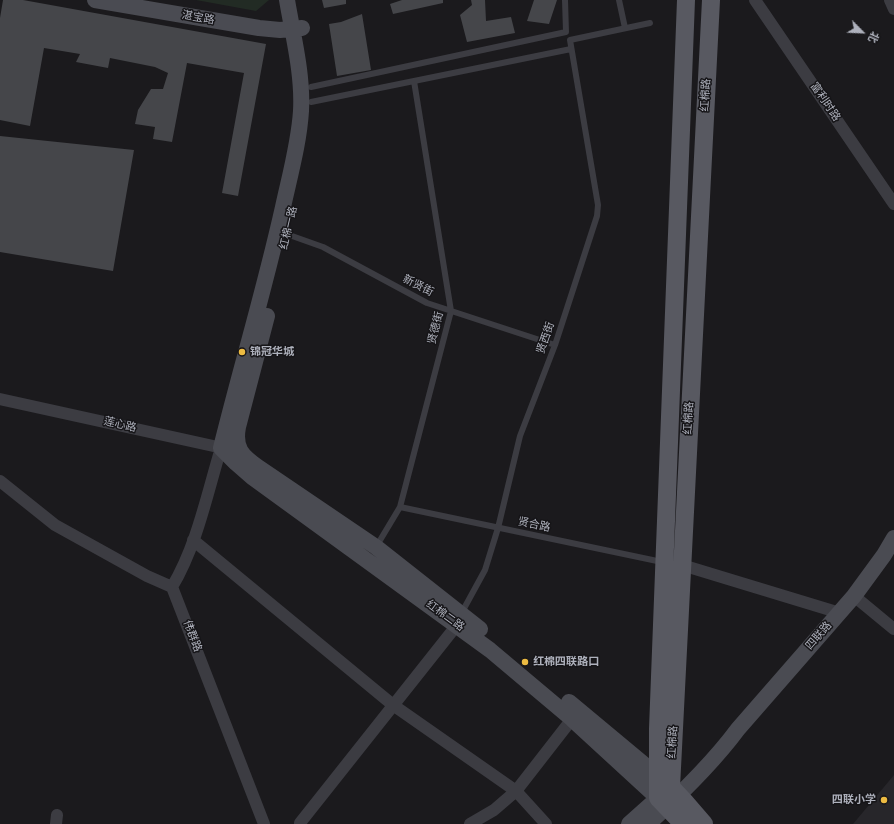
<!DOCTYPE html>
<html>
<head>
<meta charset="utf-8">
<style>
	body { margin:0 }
	#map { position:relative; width:894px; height:824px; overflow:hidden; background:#1b1a1d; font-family:"Varela Round","Noto Sans SC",sans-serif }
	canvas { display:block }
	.north { position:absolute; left:842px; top:12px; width:40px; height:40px; -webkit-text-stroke:3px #161518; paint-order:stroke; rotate:114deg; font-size:11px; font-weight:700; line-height:16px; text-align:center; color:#aeb1bc }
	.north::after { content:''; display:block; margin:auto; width:14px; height:18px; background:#aeb1bc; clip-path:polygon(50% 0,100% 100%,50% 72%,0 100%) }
</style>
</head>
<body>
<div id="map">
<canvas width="894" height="824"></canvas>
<div class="north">北</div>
</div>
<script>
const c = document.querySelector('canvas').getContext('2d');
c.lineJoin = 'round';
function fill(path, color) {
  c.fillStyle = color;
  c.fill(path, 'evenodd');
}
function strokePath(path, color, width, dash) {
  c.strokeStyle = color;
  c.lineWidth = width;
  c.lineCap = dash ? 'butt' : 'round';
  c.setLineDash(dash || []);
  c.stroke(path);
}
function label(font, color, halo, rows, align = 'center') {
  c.font = font + ' "Varela Round","Noto Sans SC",sans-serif';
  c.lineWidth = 3;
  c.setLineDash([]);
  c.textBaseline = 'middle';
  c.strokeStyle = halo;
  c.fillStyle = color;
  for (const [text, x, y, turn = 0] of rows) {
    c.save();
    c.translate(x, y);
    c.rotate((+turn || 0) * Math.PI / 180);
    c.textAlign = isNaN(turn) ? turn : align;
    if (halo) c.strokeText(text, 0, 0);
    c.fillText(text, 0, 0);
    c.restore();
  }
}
const built = new Path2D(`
	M894,775V824H853Z`);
const green = new Path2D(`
	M196,0H269L256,11Z`);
const building = new Path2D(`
	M3,0H23L266,44L238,196L222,193L244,73L187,63L172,142L153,139L155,127L135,124L138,110L151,89H163L168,73L155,67L110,58L108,68L76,62L80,54L44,48L30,126L0,120V18Z
	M322,0H346V4L324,8Z
	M402,0H443V3L393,14L390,4Z
	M471,0H485L486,21L511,17L515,33L467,42L460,15L472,5Z
	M534,0H557L549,24L527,21Z
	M362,14L371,70L337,76L329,24L341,22Z
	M0,136L134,150L113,271L0,252Z`);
const lane = new Path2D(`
	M619,0L625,28
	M311,87L566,32L565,0
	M311,102L571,49
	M278,231L323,247L427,303L555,345
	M400,507L662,562
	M376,547L400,507L451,311L414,81
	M461,614L485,570L498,528L520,436L555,345L597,216L598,205L570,40L650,23`);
const street = new Path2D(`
	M755,0L894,204
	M890,0L894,9
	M0,399L227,449
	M221,448C207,494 197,545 172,587L264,824
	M0,481L55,525L147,576L172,587
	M193,540L393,705L516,791L546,824
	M682,565L840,613
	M854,596L894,629
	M300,823L457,625
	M56,824L57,815
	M470,824L494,810L516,791L572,719`);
const secondary = new Path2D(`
	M95,0L259,28L280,30L302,28
	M287,0C293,36 303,74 301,111C299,143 290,175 283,207C265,288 241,367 221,448L236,463L252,477L490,650L572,719L658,798
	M267,316L238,427C234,448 242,456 258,467L376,547L480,629
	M569,702L665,782
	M629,824L666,791
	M648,824C680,795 712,764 738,729L854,596L884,555L894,538`);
const primary = new Path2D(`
	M683,824L658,798V729L686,0
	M704,824L685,802L671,787L711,0`);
const markers = [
	[242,352,4,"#edbb42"],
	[525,662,4,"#edbb42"],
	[884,800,4,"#edbb42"]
];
const streetNames = [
	["湛宝路",198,18,10],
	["红棉路",706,95,-87],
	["富利时路",825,102,56],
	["红棉一路",289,228,-77],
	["新贤街",418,286,27],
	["贤德街",436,328,-76],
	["贤西街",546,338,-71],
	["红棉路",689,418,-87],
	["莲心路",120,425,13],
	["贤合路",534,525,12],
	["红棉二路",445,616,36],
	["伟群路",192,636,69],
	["四联路",819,636,-49],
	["红棉路",673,742,-87]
];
const poiNames = [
	["锦冠华城",250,352],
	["红棉四联路口",533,662],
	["四联小学",876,800,"right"]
];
fill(built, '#27262a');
fill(green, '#222b24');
fill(building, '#45464a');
strokePath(lane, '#3c3c42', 6);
strokePath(street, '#3c3c42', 12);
strokePath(secondary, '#4a4b52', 16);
strokePath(primary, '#585961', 18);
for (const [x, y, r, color] of markers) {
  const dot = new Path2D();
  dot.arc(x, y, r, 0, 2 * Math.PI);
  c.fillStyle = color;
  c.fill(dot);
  strokePath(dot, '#161518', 1.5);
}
label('11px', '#aeb1bc', '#161518', streetNames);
label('bold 11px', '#aeb1bc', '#161518', poiNames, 'left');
</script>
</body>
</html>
